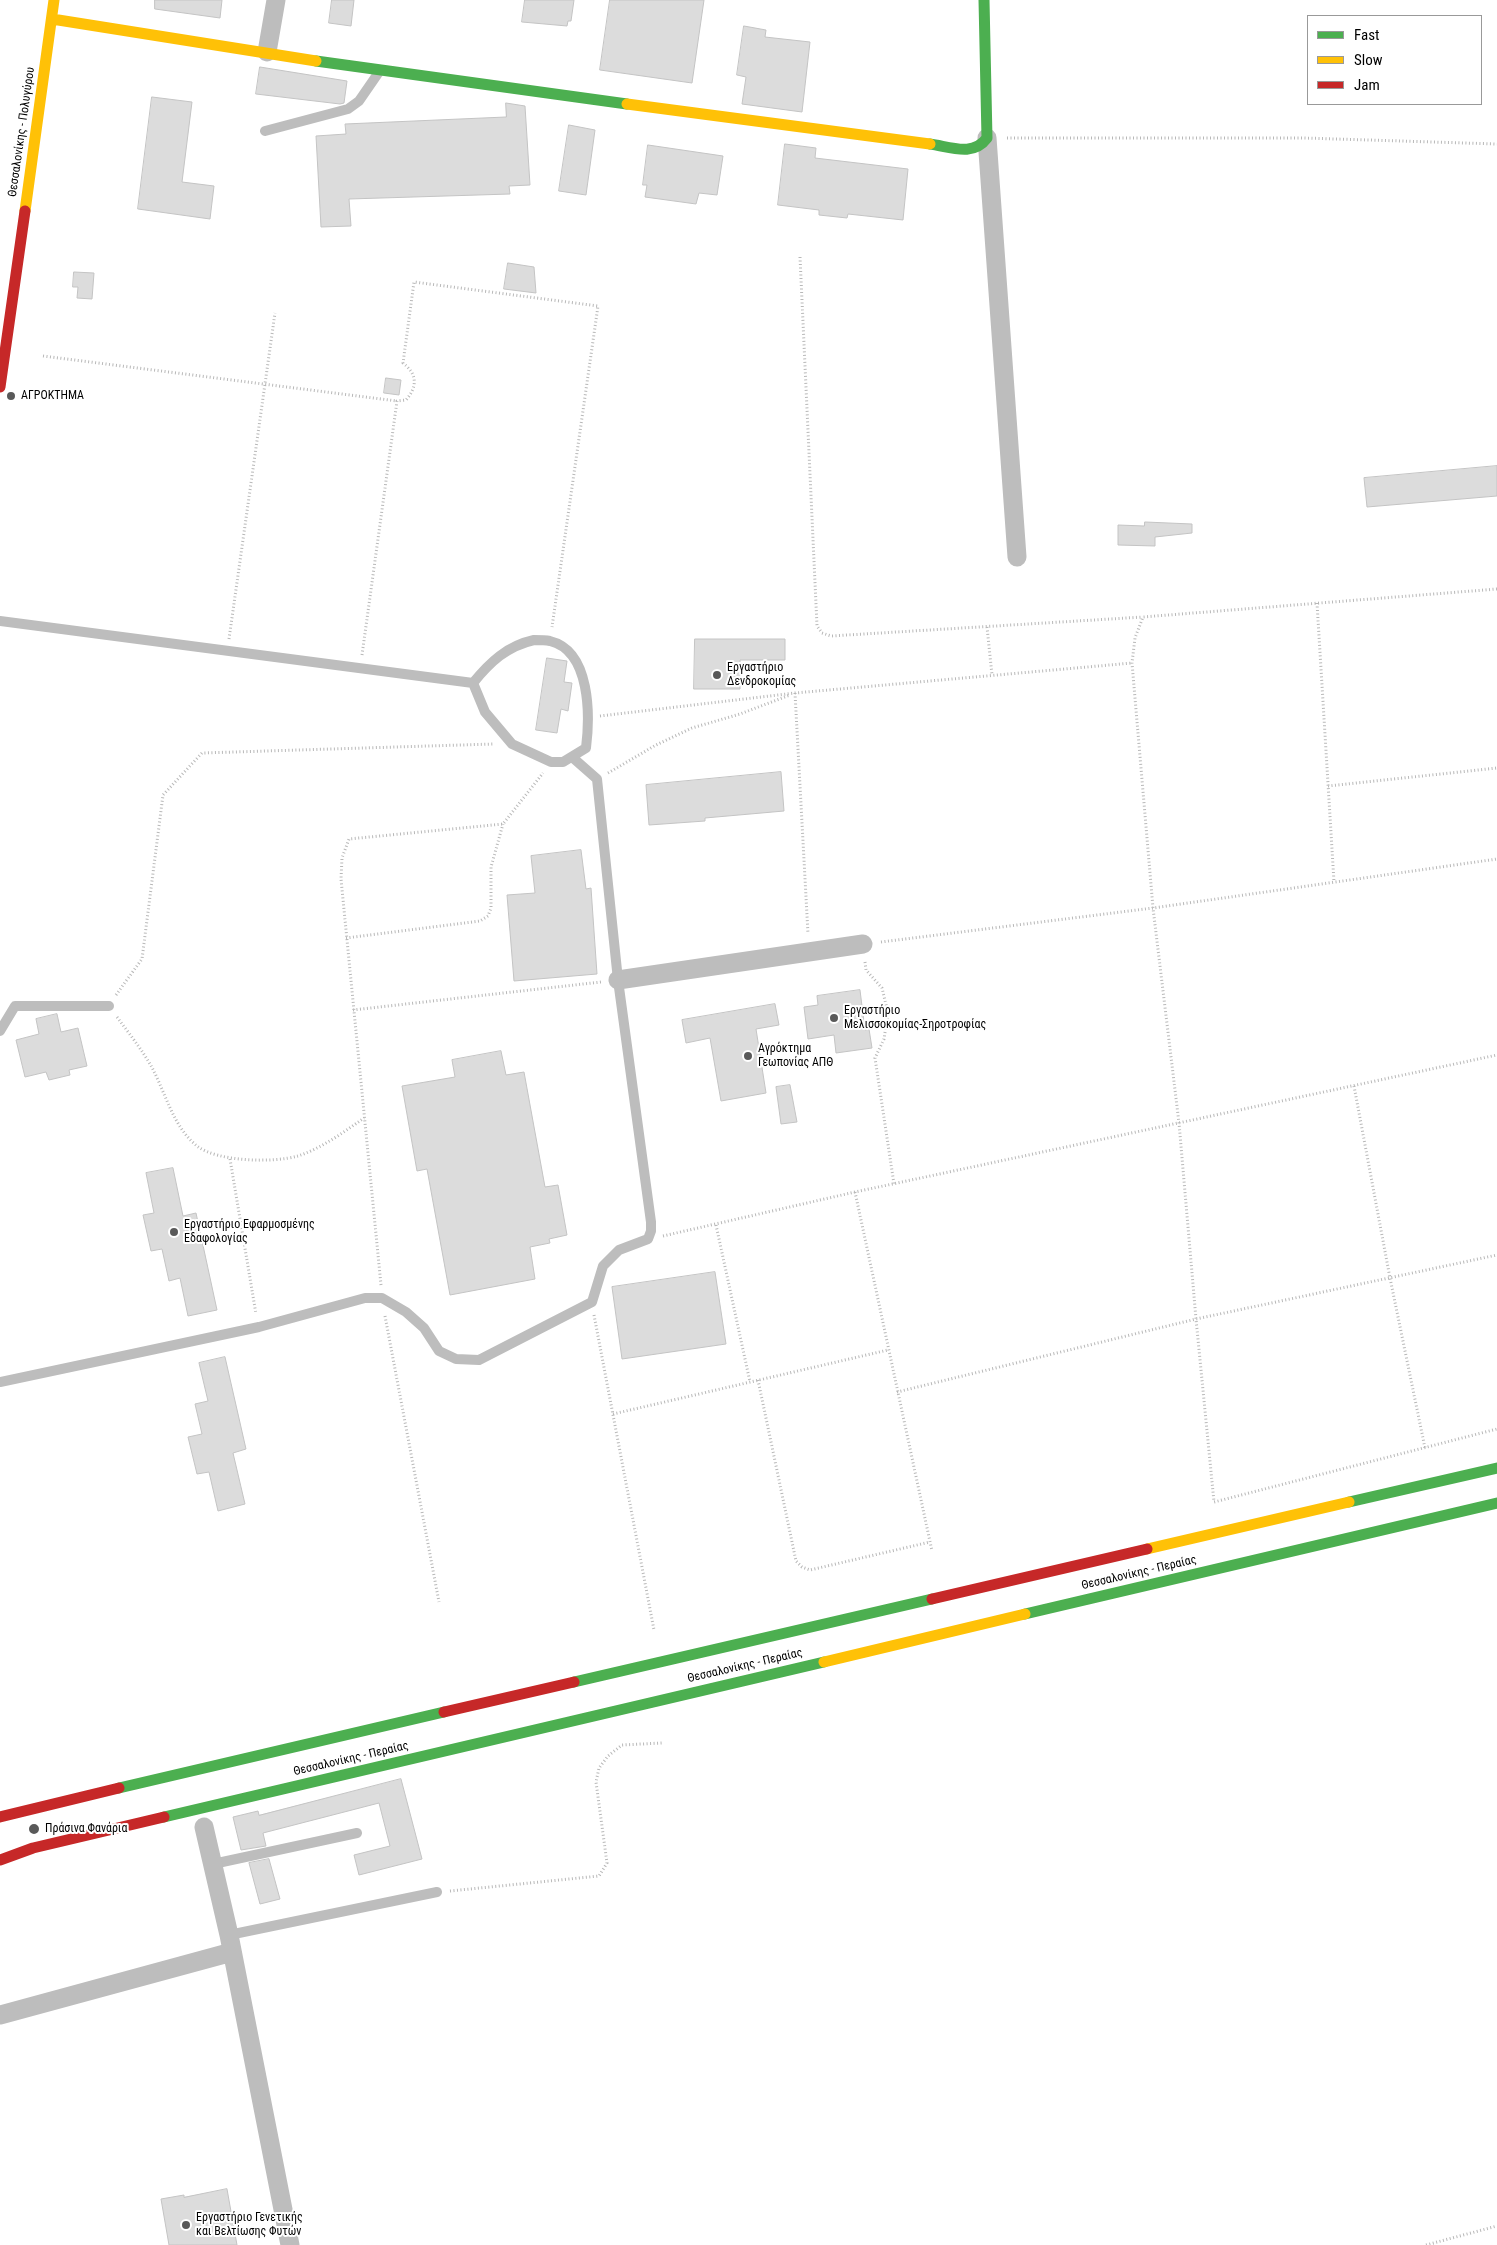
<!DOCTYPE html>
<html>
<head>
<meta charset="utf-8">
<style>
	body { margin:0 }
	#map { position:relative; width:1497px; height:2245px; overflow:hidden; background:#fff; font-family:"Roboto Condensed",sans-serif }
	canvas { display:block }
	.legend { position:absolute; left:1307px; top:15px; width:175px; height:90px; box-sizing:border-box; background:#fff; border:1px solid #999; margin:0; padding:6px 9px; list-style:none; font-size:15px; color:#000 }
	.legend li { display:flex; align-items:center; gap:10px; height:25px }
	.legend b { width:25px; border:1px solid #999 }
</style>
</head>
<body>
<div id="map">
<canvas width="1497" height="2245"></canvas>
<ul class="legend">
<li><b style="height:6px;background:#4caf50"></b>Fast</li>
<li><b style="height:6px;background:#ffc107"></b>Slow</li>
<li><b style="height:6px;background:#c62828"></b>Jam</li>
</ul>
</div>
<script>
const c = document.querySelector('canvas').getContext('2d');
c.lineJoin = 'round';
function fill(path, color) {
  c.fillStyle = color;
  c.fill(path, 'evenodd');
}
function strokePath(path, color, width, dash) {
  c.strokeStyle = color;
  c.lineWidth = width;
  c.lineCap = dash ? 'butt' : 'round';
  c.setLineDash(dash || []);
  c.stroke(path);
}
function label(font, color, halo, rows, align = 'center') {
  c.font = font + ' "Roboto Condensed",sans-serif';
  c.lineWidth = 4;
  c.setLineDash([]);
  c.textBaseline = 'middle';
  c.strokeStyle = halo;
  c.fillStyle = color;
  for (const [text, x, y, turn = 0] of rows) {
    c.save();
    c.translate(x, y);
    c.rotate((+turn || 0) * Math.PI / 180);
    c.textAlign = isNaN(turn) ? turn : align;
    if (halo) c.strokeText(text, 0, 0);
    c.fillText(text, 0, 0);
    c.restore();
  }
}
const building = new Path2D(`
	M155,0H222L220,18L155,9Z
	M332,0H354L351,26L329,23Z
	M525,0H574L571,21H568L567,26L522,22Z
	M610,0H704L692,83L600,70Z
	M744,26L766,30L765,37L810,42L802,112L742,104L746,77L737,75Z
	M260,67L347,81L344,103L340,104L256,94Z
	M152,97L192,102L182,182L214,186L210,219L138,209Z
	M506,103L525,106L530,185L509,186L510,194L349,199L351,226L321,227L316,136L346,134L345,124L506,117Z
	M569,125L595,130L586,195L559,191Z
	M785,144L816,148L815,158L908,169L903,220L848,214L847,218L819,215V210L778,205Z
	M648,145L723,156L717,195L699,193L696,204L645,197L647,185H643Z
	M508,263L534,267L536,293L504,289Z
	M74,272L94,273L92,299L77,298L78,287H73Z
	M386,378L401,380L399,395L384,393Z
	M1497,466V496L1367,507L1364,478Z
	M1145,522L1192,524V533L1155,537V546L1118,545V525L1144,526Z
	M695,639H785V660H740V689H694Z
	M547,658L567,661L564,682L572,683L568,711L561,709L557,733L536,730Z
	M781,772L784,811L705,818V821L649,825L646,785Z
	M581,850L586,889L591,888L597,974L514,981L507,895L535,893L531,856Z
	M860,990L865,1030L869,1029L872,1048L836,1053L834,1035L808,1039L804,1007L818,1005L817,996Z
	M775,1004L779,1025L756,1029L766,1093L721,1101L710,1038L686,1043L682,1020Z
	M57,1014L61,1032L78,1028L87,1066L69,1070L70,1075L49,1080L46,1072L25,1077L16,1040L39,1034L36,1019Z
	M501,1051L506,1075L524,1072L545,1187L558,1185L567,1235L549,1239L550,1243L530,1247L535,1279L450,1295L427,1169L417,1171L402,1086L455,1077L452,1060Z
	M790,1085L797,1122L781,1124L776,1087Z
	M173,1168L183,1216L196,1213L217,1310L188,1316L180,1278L169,1281L162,1249L151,1251L143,1215L154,1213L146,1173Z
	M715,1272L726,1344L622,1359L612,1287Z
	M225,1357L246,1449L233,1453L245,1504L218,1511L209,1472L197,1474L188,1437L202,1434L195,1404L208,1401L199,1363Z
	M401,1779L422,1859L359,1875L354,1855L390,1846L379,1803L263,1833L266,1846L241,1850L233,1817L258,1811L259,1815Z
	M269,1859L280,1899L260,1904L249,1863Z
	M227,2189L237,2245H169L161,2199L184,2195V2197Z`);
const path = new Path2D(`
	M1007,138H1304L1497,144
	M800,257L817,626L822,633L831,636L1143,617
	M43,356L397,401
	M1497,589L1143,617L1135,638L1132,663L1153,908L1179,1123L1196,1319L1214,1502L1497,1429
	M1317,603L1334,882
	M987,627L992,675
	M229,639L275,313
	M362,655L397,401L406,400C418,386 417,374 403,363L414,282L598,306L552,627
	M795,693L808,934
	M600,716L795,693L1132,663
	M608,773L656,745L692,728L740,714L790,695
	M1328,786L1497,768
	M346,938L480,921L488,916L491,908V867L503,824
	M881,942L1153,908L1497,859
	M865,962L866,970L882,988L888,1013L884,1039L875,1058L894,1184
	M116,995L142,959L163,795L202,753L493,744
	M353,1010L601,982
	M117,1017C128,1032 140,1047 150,1064C165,1090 172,1126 197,1146C218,1162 273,1163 298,1156C322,1148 344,1132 364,1118
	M1354,1086L1390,1278L1425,1448
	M230,1159L256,1314
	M855,1192L932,1551
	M716,1225L750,1382
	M663,1236L855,1192L1497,1055
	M381,1285L341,879L342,858L349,839L503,824L543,773
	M594,1315L654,1630
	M385,1316L439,1602
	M758,1380L796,1561L802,1567L810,1570L930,1542
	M897,1392L1196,1319L1497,1255
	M613,1414L888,1350
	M450,1891L599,1876L607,1863L596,1782L599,1768L608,1756L622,1745L662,1743
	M1426,2245L1497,2226`);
const lane = new Path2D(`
	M265,131L348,109L359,101L379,72
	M0,621L473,683
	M534,640C539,640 545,640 550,641C591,651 590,716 586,748L563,762H551L512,744L485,712L473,683C490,662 507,646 534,640Z
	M0,1031L15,1006H109
	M0,1382L259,1327L365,1298H382L406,1312L424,1328L439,1351L456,1359L479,1360L592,1302L603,1266L619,1250L648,1239L651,1231V1222L618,980L597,779L572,757
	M213,1864L357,1833
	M229,1935L437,1892`);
const street = new Path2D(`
	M267,52L276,0
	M987,138L1017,557
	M618,980L863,944
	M204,1827L229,1935L290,2245
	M0,2015L232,1952`);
const fast = new Path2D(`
	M316,61L627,104
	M930,144C951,147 973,157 987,138L984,0
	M1349,1502L1497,1468
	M1025,1614L1497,1503
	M574,1682L932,1599
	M119,1788L444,1712
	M164,1817L824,1662`);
const slow = new Path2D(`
	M52,19L316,61
	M627,104L930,144
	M25,211L54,0
	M1147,1549L1349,1502
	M824,1662L1025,1614`);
const jam = new Path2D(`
	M0,387L25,211
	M932,1599L1147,1549
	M444,1712L574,1682
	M0,1817L119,1788
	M0,1860L33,1848L164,1817`);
const markers = [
	[11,396,5,"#595959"],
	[717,675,5,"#595959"],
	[834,1018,5,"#595959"],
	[748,1056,5,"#595959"],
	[174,1232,5,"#595959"],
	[34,1829,6,"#595959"],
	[186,2225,5,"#595959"]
];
const streetNames = [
	["Θεσσαλονίκης - Πολυγύρου",22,132,-82],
	["Θεσσαλονίκης - Περαίας",1139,1573,-13],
	["Θεσσαλονίκης - Περαίας",745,1666,-13],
	["Θεσσαλονίκης - Περαίας",351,1759,-13]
];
const poiNames = [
	["ΑΓΡΟΚΤΗΜΑ",21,396],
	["Εργαστήριο",727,668],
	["Δενδροκομίας",727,682],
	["Εργαστήριο",844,1011],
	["Μελισσοκομίας-Σηροτροφίας",844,1025],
	["Αγρόκτημα",758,1049],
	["Γεωπονίας ΑΠΘ",758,1063],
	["Εργαστήριο Εφαρμοσμένης",184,1225],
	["Εδαφολογίας",184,1239],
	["Πράσινα Φανάρια",45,1829],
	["Εργαστήριο Γενετικής",196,2218],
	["και Βελτίωσης Φυτών",196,2232]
];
fill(building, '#dcdcdc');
strokePath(building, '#c4c4c4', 1);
strokePath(path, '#b8b8b8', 3, [1, 2.5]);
strokePath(lane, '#bdbdbd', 10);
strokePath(street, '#bdbdbd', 19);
strokePath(fast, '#4caf50', 11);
strokePath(slow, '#ffc107', 11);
strokePath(jam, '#c62828', 11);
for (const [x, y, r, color] of markers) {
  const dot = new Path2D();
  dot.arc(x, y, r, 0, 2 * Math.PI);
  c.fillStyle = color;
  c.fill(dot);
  strokePath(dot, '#fff', 2);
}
label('12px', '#000', '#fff', streetNames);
label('12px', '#000', '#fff', poiNames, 'left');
</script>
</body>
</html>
